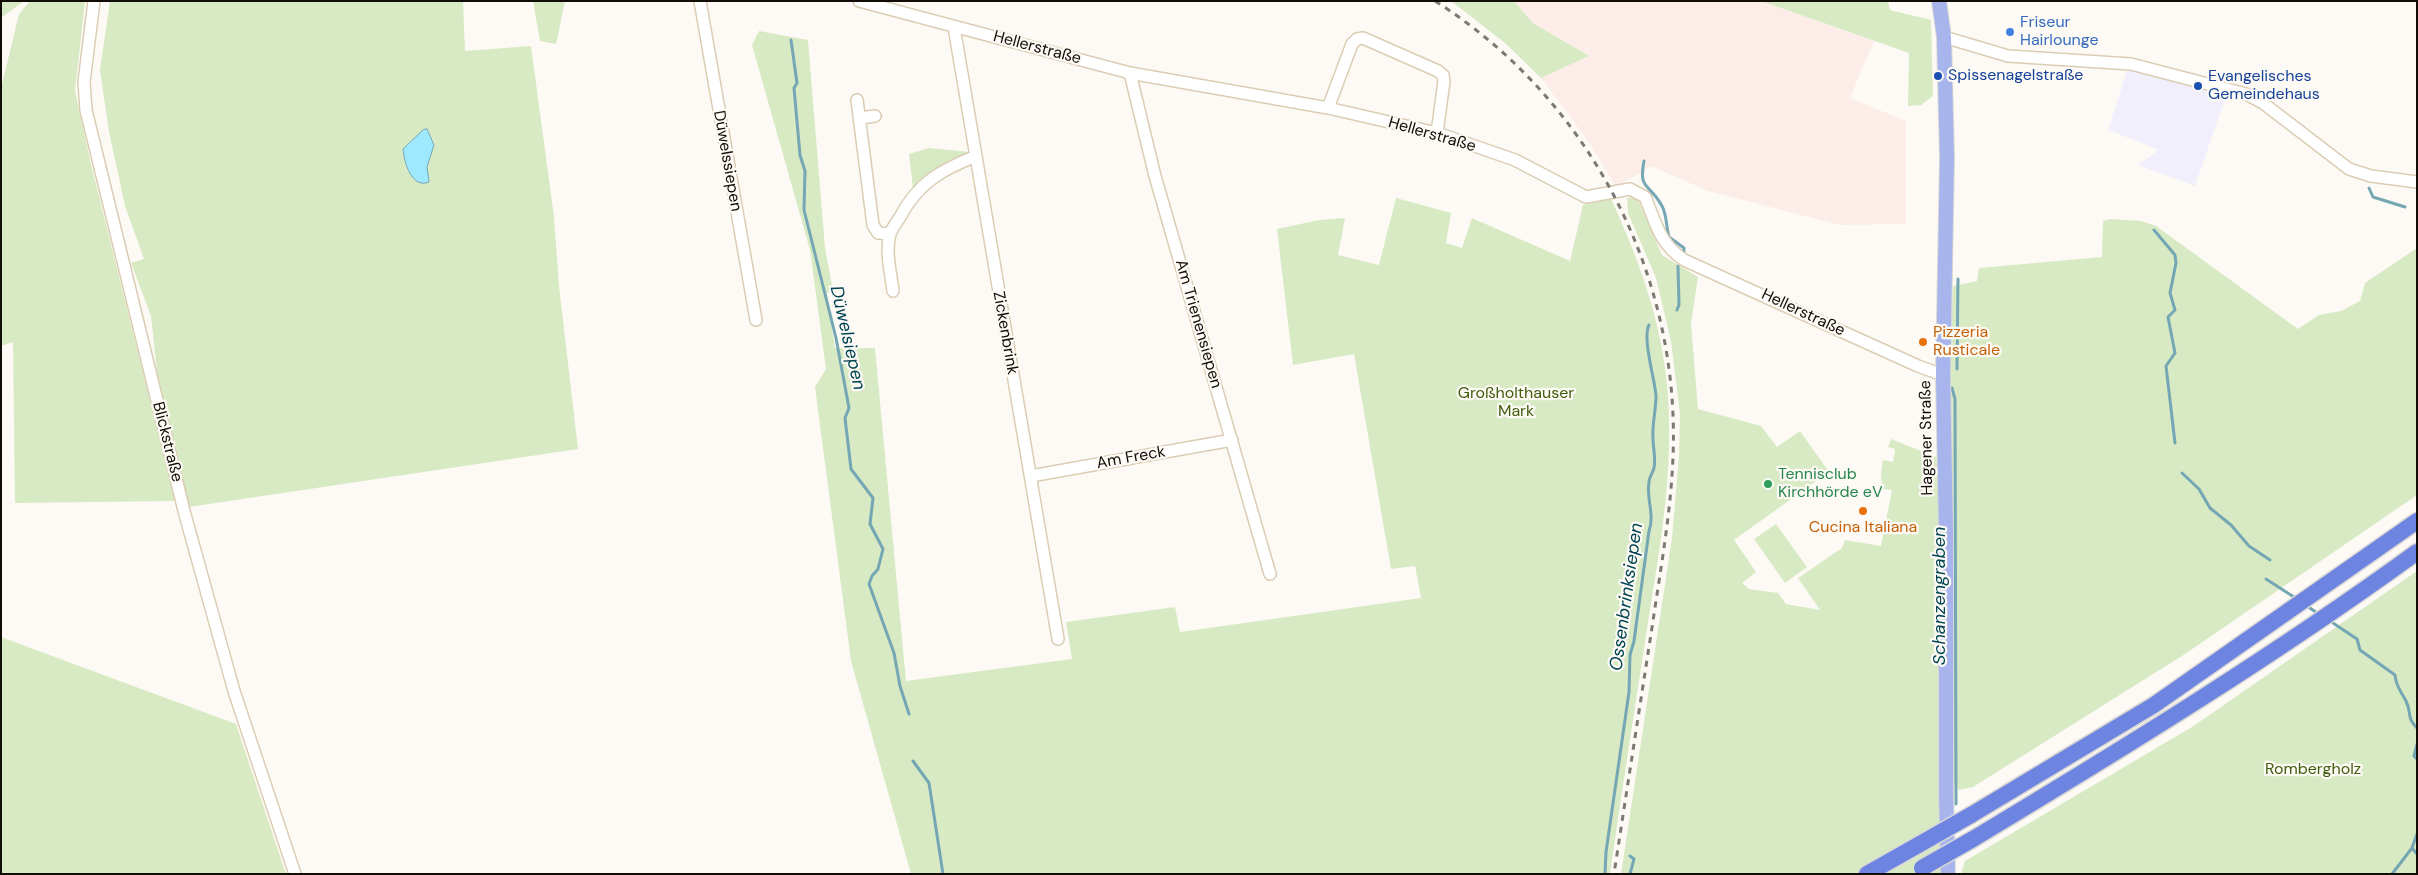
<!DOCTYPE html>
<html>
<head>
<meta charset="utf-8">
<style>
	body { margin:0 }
	#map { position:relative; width:2418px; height:875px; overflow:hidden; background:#fdfaf5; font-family:"DM Sans",sans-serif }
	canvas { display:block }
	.frame { position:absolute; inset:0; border:2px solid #110c05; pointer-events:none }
</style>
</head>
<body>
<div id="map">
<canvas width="2418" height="875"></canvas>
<div class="frame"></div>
</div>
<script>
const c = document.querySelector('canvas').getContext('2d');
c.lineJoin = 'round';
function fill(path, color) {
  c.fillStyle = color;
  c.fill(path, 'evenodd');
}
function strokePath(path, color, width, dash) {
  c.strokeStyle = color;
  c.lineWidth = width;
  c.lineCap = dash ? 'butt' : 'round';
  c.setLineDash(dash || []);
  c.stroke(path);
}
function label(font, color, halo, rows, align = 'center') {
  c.font = font + ' "DM Sans",sans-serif';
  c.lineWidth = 4.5;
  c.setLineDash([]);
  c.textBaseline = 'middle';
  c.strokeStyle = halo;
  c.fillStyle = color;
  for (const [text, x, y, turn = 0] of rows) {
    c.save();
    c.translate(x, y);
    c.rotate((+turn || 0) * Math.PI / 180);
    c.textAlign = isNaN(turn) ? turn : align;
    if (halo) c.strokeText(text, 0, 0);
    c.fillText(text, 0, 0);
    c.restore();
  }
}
const industrial = new Path2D(`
	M1514,1H1761L1874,41L1850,98L1906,121V224L1840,225L1708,191L1651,166L1616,187L1590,144L1541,78L1589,56L1533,23Z`);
const education = new Path2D(`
	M2128,68L2226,96L2195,186L2138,165L2155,153L2157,149L2108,130Z`);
const green = new Path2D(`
	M1,1H24L1,18Z
	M30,1H85L75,91L90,160L175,501L15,503L13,342L1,346V88L19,14Z
	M110,1H463L465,51L531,46L554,217L559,286L578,449L189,507L157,372L151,316L131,263L144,259L125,206L109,132L100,70ZM426,129L434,145L427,164V183C410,183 404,165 403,149Z
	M533,1H565L556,44L540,41Z
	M1451,1H1514L1533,23L1589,56L1541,78L1505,43Z
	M1761,1H1888L1890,10L1931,20L1933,96L1921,105L1908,106L1909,53Z
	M759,31L808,40L825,248L833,291L827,293L835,348H875L906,681L1072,659L1066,622L1175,607L1180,632L1421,598L1415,566L1391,569L1354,354L1293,365L1277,229L1319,220L1345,218L1338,255L1379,265L1396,198L1451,213L1446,243L1462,248L1472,218L1570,261L1583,205L1611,199C1637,255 1659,314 1666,375C1676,459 1661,541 1648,623C1635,707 1622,790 1610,874H911L851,661L815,387L826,369L810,250L752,45Z
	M929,148L970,152V154L913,189L909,154Z
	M1634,197L1638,200L1662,255L1698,277L1691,324L1698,409L1761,426L1777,447L1800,431L1829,472L1734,540L1756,572L1742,583L1749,589L1778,593L1786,604L1820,610L1798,578L1842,548L1845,540L1881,546L1892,490L1882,489L1881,473L1883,460L1893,462L1895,449L1888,447L1891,439L1936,457L1946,531L1948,874H1621L1672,538L1679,455L1680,414L1671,341L1656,278L1628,213L1627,198Z
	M2110,219L2141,221L2156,226L2298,329L2319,315L2341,311L2360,301L2365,283L2417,248V495L2185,654L1973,787L1959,790L1954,784L1953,547L1948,396L1953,286L1977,281L1979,268L2102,257L2103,221Z
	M1776,524L1807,567L1785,583L1754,539Z
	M2417,571V874H1961L1965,861L2192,727Z
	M1,637L236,724L286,874H1Z`);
const water = new Path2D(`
	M427,129L434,145L427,167L429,182C412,189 404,163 403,149L423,130Z`);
const stream = new Path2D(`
	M791,40L797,83L794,88L800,155L805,171L804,210L836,338L849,408L845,418L851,469L873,498L870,524L883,549L878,569L872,576L869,584L894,653L900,686L909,714
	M1644,161C1638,191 1650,183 1662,206C1667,215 1666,227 1669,237L1684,248V252
	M2369,188L2373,197L2405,207
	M2154,230L2175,255L2176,263L2170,293L2175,310L2168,317L2175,353L2166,366L2175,443
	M1677,310L1679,305L1678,266
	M1957,369L1958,279
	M1952,388L1955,399L1956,804
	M2182,473L2199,489L2210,508L2231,525L2249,546L2270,560
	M2266,579L2297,599
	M2307,606L2320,615
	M2330,621L2357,639L2360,650L2395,675C2396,687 2401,691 2406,701C2412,713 2406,717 2417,728
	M2417,744L2414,756L2417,759
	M913,761L929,783L943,874
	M2417,834L2412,848L2417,854
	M1630,856L1634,859L1630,874
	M1605,874L1606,852L1629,692L1630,655L1634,641L1649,531C1655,514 1646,499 1649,482C1649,477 1653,473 1654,468C1656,458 1653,448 1653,438C1652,424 1656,410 1656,396C1655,379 1642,339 1649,325
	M2392,874L2412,848`);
const minor = new Path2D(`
	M94,1L84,82L86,110L184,511L234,691L295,874
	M700,1L756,320
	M859,1L1130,73L1328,108L1437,133L1515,160L1586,197L1630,189L1645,197C1656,223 1659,243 1684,260L1918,366L1943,375
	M954,27L1058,639
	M1944,37L2008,56L2131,64L2246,94L2263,103L2349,169L2371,176L2417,182
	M1130,73L1155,176L1270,574
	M857,100L873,225L878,233L890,234
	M1328,108L1352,44L1357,39L1363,38L1438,71L1443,75L1444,81L1437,133
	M860,118L875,116
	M893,291C891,274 885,251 890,234C892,228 897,222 900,217C918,183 941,170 976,156
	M1031,476L1232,440`);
const major = new Path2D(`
	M1939,1L1944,37L1947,158L1943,375L1946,531V793L1948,874`);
const highway = new Path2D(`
	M1971,815L2154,705L2417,521
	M1973,839C2124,748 2274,656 2417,552
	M1867,874L1920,844`);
const rail = new Path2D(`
	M1435,1C1577,91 1666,247 1673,415C1676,484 1663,553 1653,621C1640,705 1627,789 1614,874`);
const highwayBridge = new Path2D(`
	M1920,844L1971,815
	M1922,868L1973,839`);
const markers = [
	[2010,32,5,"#3f7fe0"],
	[1938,76,5,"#1a4fb4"],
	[2198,86,5,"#1a4fb4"],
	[1923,342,5,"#e8710a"],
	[1768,484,5,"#2e9e5b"],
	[1863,511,5,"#e8710a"]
];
const shopNames = [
	["Friseur",2020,23],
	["Hairlounge",2020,41]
];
const streetNames = [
	["Hellerstraße",1037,48,15],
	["Hellerstraße",1432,135,16],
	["Düwelssiepen",727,161,80],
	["Hellerstraße",1803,313,25],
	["Am Trienensiepen",1198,324,74],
	["Zickenbrink",1005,333,80],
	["Hagener Straße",1927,438,-91],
	["Blickstraße",167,442,76],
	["Am Freck",1131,458,-10]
];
const transitNames = [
	["Spissenagelstraße",1948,76],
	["Evangelisches",2208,77],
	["Gemeindehaus",2208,95]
];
const foodNames = [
	["Pizzeria",1933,333],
	["Rusticale",1933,351],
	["Cucina Italiana",1863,528,"center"]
];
const parkNames = [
	["Großholthauser",1516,394],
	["Mark",1516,412],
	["Rombergholz",2313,770]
];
const leisureNames = [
	["Tennisclub",1778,475],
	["Kirchhörde eV",1778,493]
];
const waterNames = [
	["Düwelsiepen",847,338,77],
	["Schanzengraben",1940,596,-90],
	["Ossenbrinksiepen",1627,597,-82]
];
fill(industrial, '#fcede8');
fill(education, '#f1effc');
fill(green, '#d8eac4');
fill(water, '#9fe9fe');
strokePath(water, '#74a7b3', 1);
strokePath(stream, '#74a7b3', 3);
strokePath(minor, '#dbcdb4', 14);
strokePath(major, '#d9d8d7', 16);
strokePath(highway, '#d9d8d7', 19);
strokePath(minor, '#fff', 11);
strokePath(major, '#a7b5ec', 14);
strokePath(highway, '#6d84e0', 16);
strokePath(rail, '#7c7872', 3, [6, 6]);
strokePath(highwayBridge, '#d9d8d7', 19, []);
strokePath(highwayBridge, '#6d84e0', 16);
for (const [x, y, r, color] of markers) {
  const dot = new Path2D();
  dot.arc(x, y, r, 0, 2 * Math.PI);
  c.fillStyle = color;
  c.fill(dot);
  strokePath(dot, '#fdfaf5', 2);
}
label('16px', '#366cbe', '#fdfaf5', shopNames, 'left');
label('16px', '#110c05', '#fdfaf5', streetNames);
label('16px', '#164399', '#fdfaf5', transitNames, 'left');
label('16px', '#c56008', '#fdfaf5', foodNames, 'left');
label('16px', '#405d0d', '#fdfaf5', parkNames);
label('16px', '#27864d', '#fdfaf5', leisureNames, 'left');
label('italic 18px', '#004453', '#fdfaf5', waterNames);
</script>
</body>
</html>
